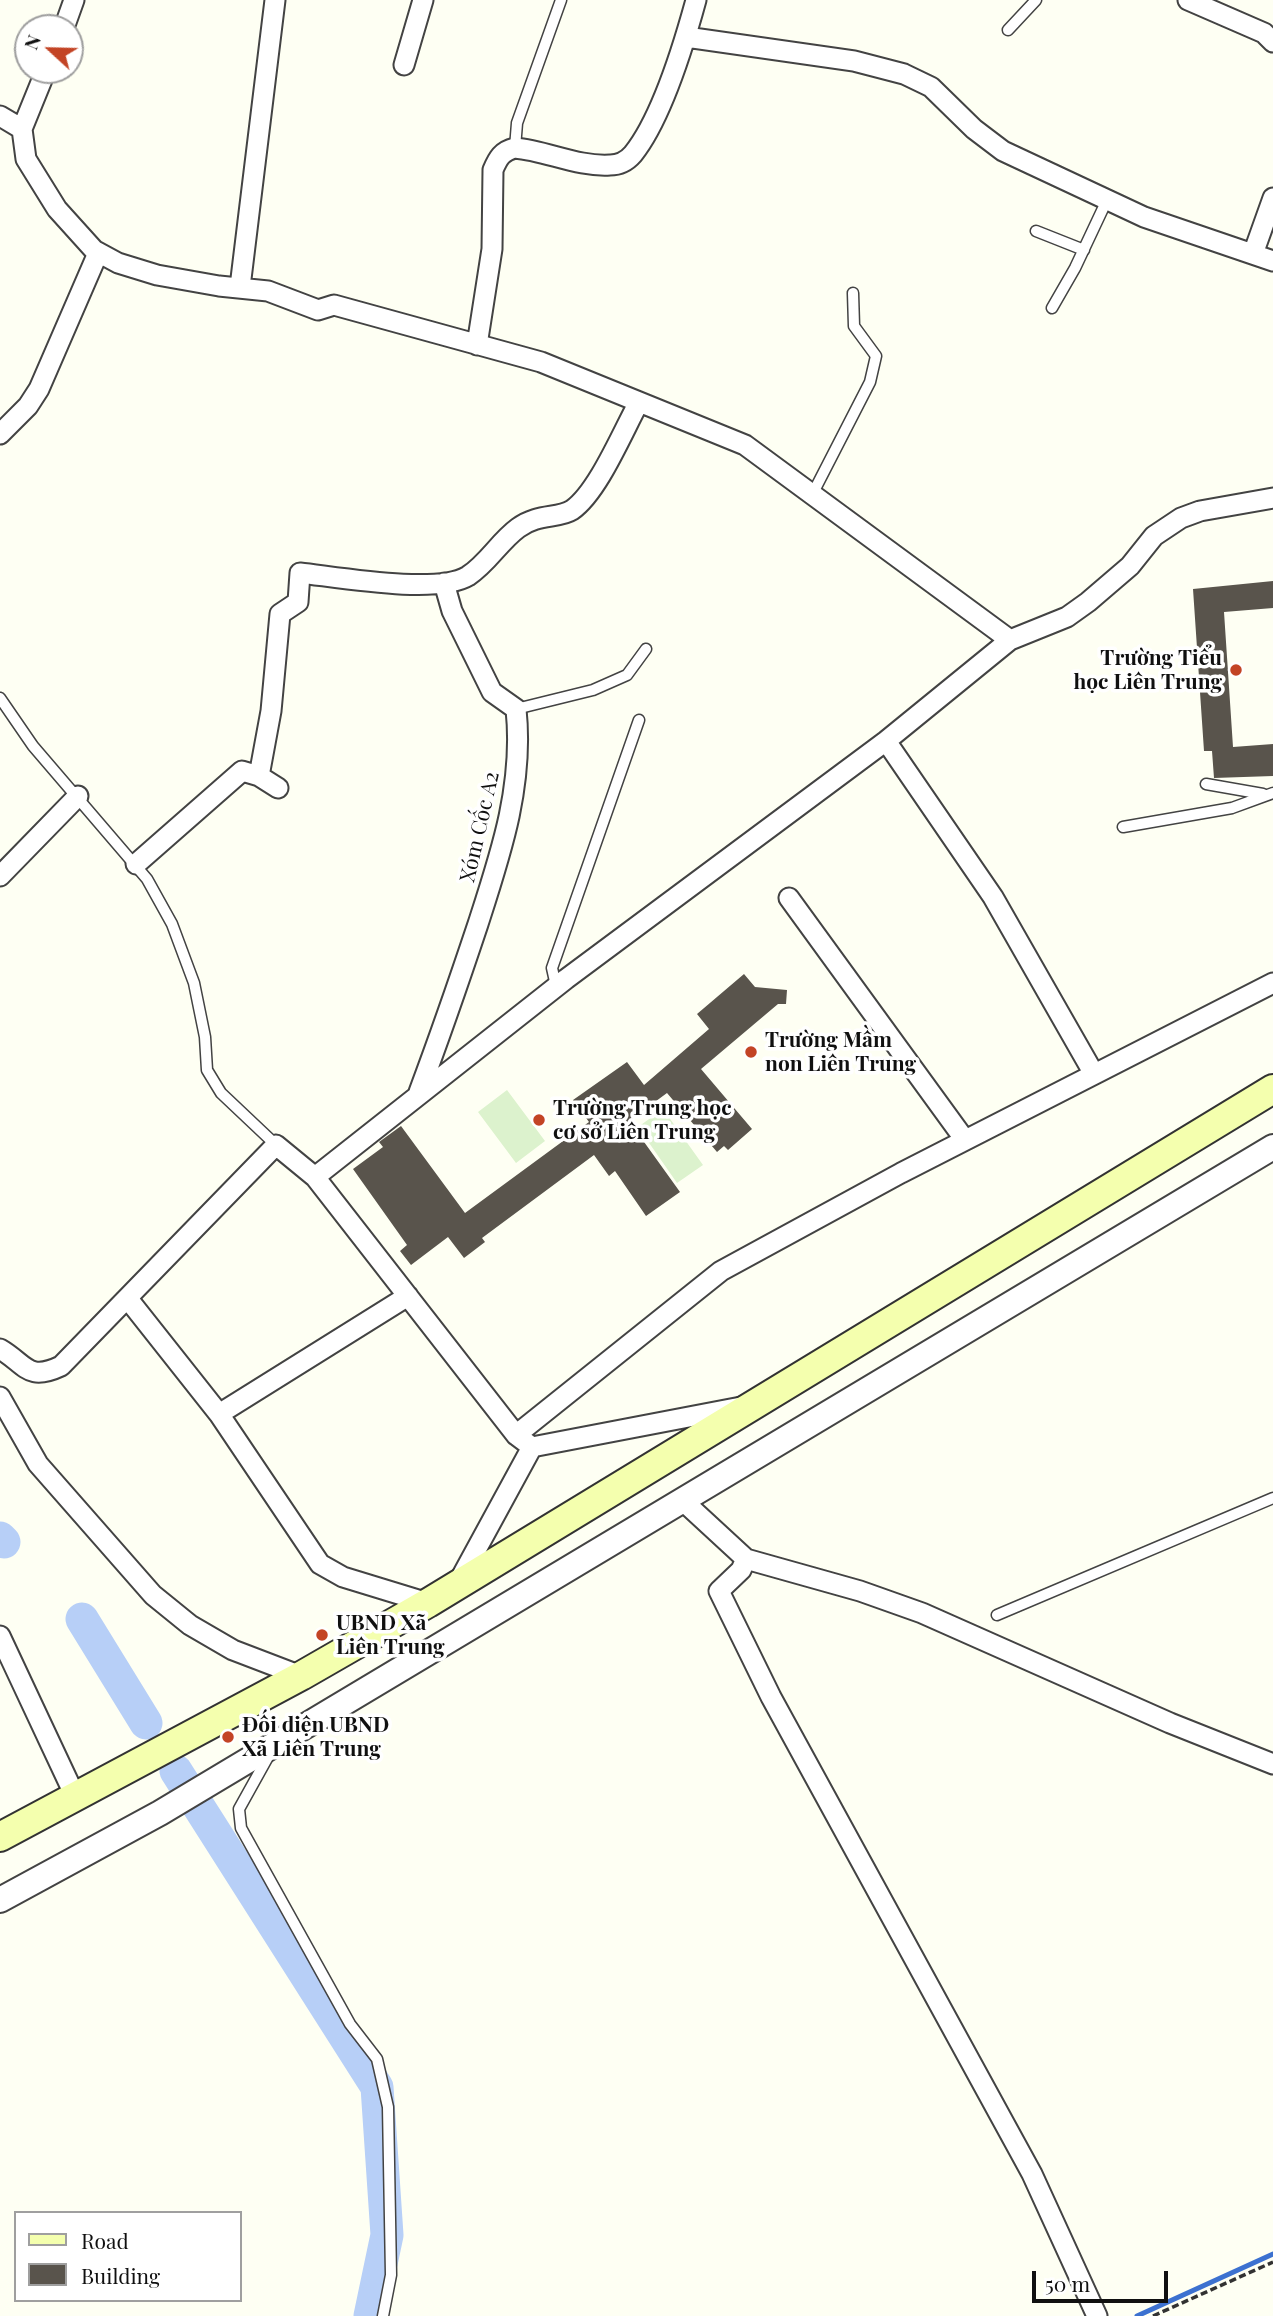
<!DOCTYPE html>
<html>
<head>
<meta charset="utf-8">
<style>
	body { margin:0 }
	#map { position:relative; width:1273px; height:2316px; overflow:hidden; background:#fefff3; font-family:"Playfair Display",serif }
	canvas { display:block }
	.legend { position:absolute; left:14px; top:2211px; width:228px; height:91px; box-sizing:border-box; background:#fff; border:2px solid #9f9f9f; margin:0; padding:9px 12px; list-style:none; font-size:21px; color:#101010 }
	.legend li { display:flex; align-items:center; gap:14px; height:35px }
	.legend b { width:35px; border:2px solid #9f9f9f }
	.north { position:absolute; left:14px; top:14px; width:70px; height:70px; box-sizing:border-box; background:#fff; border:2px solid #9f9f9f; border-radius:50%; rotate:292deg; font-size:19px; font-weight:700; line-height:28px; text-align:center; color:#101010 }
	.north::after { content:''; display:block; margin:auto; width:24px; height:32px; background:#c34425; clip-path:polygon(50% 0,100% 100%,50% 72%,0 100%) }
	.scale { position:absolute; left:1032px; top:2271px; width:136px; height:32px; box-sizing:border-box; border:4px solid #101010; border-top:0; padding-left:9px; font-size:21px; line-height:24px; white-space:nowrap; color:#101010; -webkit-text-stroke:5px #fff; paint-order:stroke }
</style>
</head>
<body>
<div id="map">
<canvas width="1273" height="2316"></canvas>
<ul class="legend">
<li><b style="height:9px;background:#f4ffae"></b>Road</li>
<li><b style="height:19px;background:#59544c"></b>Building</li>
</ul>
<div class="north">N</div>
<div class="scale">50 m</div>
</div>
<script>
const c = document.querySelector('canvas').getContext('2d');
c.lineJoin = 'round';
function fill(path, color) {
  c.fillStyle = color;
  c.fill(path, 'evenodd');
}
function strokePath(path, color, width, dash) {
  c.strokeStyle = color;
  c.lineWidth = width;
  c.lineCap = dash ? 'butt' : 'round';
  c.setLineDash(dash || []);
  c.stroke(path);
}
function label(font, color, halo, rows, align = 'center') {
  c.font = font + ' "Playfair Display",serif';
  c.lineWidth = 7;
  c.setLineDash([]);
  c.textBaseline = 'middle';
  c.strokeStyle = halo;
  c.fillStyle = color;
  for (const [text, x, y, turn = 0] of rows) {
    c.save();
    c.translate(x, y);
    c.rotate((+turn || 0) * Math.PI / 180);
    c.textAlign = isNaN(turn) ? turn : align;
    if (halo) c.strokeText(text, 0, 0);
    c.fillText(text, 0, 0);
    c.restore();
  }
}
const pitch = new Path2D(`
	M507,1090L545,1141L516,1163L478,1112Z
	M663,1109L703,1165L677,1183L638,1127Z`);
const stream = new Path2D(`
	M1137,2316L1273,2254`);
const river = new Path2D(`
	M0,1538L4,1542
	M82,1619L146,1723
	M176,1771L377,2087L387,2235L370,2316`);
const building = new Path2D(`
	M1273,581V608L1224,612L1233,747L1273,744V776L1214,778L1212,751H1204L1193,589Z
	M744,974L755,987L787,990L786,1004H778L701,1069L752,1129L728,1150L724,1146L717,1152L667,1093L629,1121L680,1192L646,1216L615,1171L609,1176L594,1155L482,1238L485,1242L464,1258L448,1237L411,1265L400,1251L407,1245L353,1169L383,1147L379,1142L401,1126L465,1213L589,1122L573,1100L627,1062L644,1085L709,1029L697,1014Z`);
const path = new Path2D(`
	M1153,2316L1273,2262`);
const service = new Path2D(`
	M1008,30L1036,0
	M515,148L517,123L561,0
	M1036,231L1084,250
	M1052,308L1075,268L1107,200
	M813,493L870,382L876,356L854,326L853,293
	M0,698L33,746L147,879L172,924L194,983L205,1037L207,1070L221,1093L276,1145
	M516,709L593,690L627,675L646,649
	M1206,784L1263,794
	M1123,827L1232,808L1273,793
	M556,986L552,968L639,720
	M997,1615L1273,1498
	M269,1755L239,1809L241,1828L350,2024L377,2059L388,2107L391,2275L383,2316`);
const minor = new Path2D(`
	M1188,0L1264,33L1273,42
	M64,28L74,0
	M686,37L854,61L904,74L931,87L974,129L1003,151L1144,217L1273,261
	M404,65L423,0
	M46,70L22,129L26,159L57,209L94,250L118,263L157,275L219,286L268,291L318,310L334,305L541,362L745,445L1010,640
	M0,116L22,129
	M1253,254L1273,198
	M240,287L275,0
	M477,345L492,249L493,170C498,158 502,151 515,148C547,151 578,167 610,165C619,165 627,161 633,154C661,119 684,44 696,0
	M0,434L28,406L39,389L98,253
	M886,741L993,897L1094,1074
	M259,776L278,788
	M136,864L242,771L259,776L271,711L280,614L298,602L300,573C337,577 437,595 468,576C488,563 499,542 518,528C538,513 558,519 572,510C598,492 623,431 639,402
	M0,876L78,796
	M789,898L965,1140
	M419,1092C440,1036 459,981 478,924C501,853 524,785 516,709L492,692L452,611L444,583
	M128,1299L219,1414L320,1564L343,1577L428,1603
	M0,1349C26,1364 27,1382 61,1366L276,1145L315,1177
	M0,1397L38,1464L153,1595L190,1625L233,1650L301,1676
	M219,1414L408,1296
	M516,1435L721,1271L901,1173L1273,983
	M532,1447L516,1435L315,1177L566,979L886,741L1010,640L1067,617L1088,602L1130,566L1154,536L1181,518L1200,511L1273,498
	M682,1500L746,1559L860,1591L922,1613L1170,1723L1273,1764
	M746,1559L741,1570L719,1591L771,1697L1032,2174L1097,2316
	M458,1583L532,1447L741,1407
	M0,1636L75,1796`);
const tertiary = new Path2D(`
	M0,1900L160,1813L1273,1147`);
const secondary = new Path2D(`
	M0,1837L301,1676L428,1603L1273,1089`);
const markers = [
	[1236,670,7,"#c34425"],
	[751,1052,7,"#c34425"],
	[539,1120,7,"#c34425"],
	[322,1635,7,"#c34425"],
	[228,1737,7,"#c34425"]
];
const poiNames = [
	["Trường Tiểu",1222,658,"right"],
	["học Liên Trung",1222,682,"right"],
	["Trường Mầm",765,1040],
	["non Liên Trung",765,1064],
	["Trường Trung học",553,1108],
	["cơ sở Liên Trung",553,1132],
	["UBND Xã",336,1623],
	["Liên Trung",336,1647],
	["Đối diện UBND",242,1725],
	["Xã Liên Trung",242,1749]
];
const streetNames = [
	["Xóm Cốc A2",480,827,-77]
];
fill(pitch, '#dcf2cd');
strokePath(stream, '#3c71d0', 5);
strokePath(river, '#b7cff7', 33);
fill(building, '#59544c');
strokePath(service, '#434343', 13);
strokePath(minor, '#434343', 23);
strokePath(tertiary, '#434343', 28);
strokePath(secondary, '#323232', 32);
strokePath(path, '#323232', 3.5, [7, 3.5]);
strokePath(service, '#fff', 10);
strokePath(minor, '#fff', 19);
strokePath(tertiary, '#fff', 24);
strokePath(secondary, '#f4ffae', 28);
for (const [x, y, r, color] of markers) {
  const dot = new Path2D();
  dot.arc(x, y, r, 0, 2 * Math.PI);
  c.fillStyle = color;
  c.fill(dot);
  strokePath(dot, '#fff', 2.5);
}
label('bold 21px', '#101010', '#fff', poiNames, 'left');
label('21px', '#101010', '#fff', streetNames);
</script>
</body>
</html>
